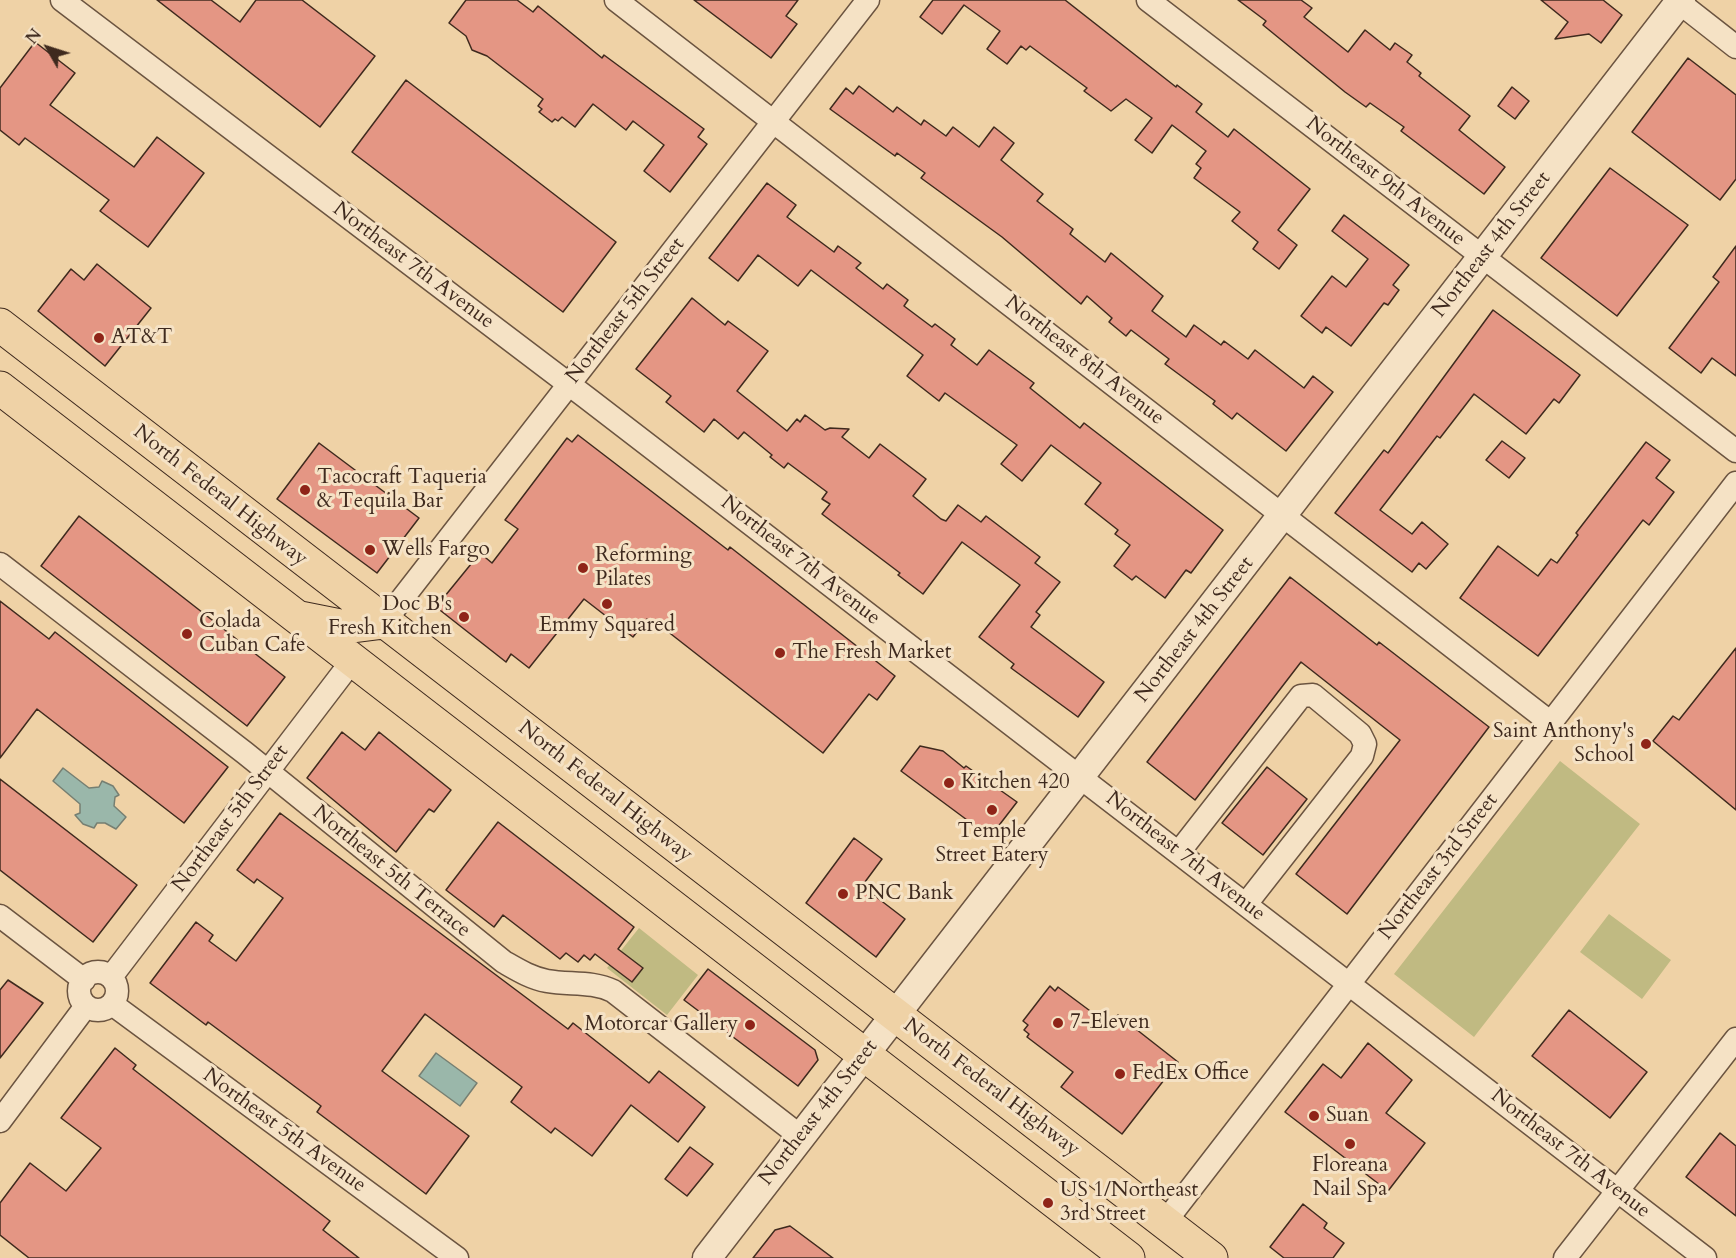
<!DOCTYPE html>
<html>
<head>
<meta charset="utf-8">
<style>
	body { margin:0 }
	#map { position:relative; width:1736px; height:1258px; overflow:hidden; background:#efd2a6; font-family:Cardo,serif }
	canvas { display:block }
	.north { position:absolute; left:18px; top:18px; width:60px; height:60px; -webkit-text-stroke:4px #f5e2c5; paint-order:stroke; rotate:309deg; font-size:16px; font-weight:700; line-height:24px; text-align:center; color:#3f2a1e }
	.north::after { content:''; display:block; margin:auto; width:21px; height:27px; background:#3f2a1e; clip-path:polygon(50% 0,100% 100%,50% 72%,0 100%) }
</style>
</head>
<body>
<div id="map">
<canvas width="1736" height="1258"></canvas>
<div class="north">N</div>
</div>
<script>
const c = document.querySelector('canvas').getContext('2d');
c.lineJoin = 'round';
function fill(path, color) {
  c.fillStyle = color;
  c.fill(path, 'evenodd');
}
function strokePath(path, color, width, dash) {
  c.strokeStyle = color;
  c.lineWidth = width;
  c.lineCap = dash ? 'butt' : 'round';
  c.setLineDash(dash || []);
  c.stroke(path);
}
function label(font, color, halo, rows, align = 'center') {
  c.font = font + ' Cardo,serif';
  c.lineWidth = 6;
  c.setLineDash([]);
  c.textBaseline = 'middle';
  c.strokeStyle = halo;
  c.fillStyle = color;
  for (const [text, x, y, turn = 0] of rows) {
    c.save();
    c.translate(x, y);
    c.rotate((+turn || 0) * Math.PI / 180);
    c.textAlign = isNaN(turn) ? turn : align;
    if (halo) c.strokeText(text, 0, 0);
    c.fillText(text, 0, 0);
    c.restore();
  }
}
const green = new Path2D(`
	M1560,761L1640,824L1474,1037L1394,974Z
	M1609,914L1671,960L1642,999L1580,952Z
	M639,928L698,975L667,1015L607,968Z`);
const water = new Path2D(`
	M63,768L89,788L99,787L102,781L113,786L119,795L115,797L114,806L126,817L116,829L105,823H97L94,828L83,824L75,815L80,813V804L53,781Z
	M436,1053L477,1083L460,1106L419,1076Z`);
const building = new Path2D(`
	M157,0H211L240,22L256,0H302L375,56L320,127Z
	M466,0H517L533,12L538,6L602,58L604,55L704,129L698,137L707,144L670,192L644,171L664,145L633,121L626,130L593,104L575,127L562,117L558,121L555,119L552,122L539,112L542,109L538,106L543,99L487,56L472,50L466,36L449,23Z
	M694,0H798L786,16L797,24L771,58Z
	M933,0H1065L1176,87L1177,85L1202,104L1196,112L1228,137L1234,129L1310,189L1278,230L1297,245L1279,269L1253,249L1258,242L1232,221L1240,212L1194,178L1201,168L1196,164L1206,151L1172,125L1152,153L1135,140L1152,118L1126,99L1111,111L1084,91L1087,88L1030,46L1026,50L1021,46L1007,64L987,49L1000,31L964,5L942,34L920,17Z
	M1238,0H1301L1312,8L1304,17L1348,52L1365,30L1390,50L1395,43L1412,55L1407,62L1421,73L1419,76L1470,116L1459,130L1505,167L1484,194L1401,131L1404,127L1370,103L1366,107L1345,92L1263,25L1266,21Z
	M1541,0H1603L1622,15L1601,43L1589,34L1555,39L1568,22Z
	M35,42L75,73L50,105L134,167L157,137L204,173L148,247L100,211L109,200L25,138L19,145L0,130V88Z
	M1688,58L1736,95V179L1720,200L1632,132Z
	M406,80L616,242L563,312L352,152Z
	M859,86L893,112L897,107L921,125L924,120L946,136L953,127L979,147L994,127L1014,143L1001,160L1043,194L1037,201L1073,229L1070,234L1105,262L1111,253L1163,296L1152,311L1186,337L1194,325L1221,345L1224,341L1248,359L1255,350L1304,388L1313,376L1333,392L1286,451L1237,413L1232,419L1213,404L1215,401L1165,364L1169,359L1131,330L1126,336L1109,322L1112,318L1087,296L1081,304L1002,237L921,178L925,173L897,153L895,156L830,109L846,88L853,94Z
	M1512,87L1529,101L1515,119L1498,106Z
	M1610,168L1688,225L1617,316L1541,258Z
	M767,183L796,205L787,217L834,252L838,246L861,263L856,268L883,289L887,284L908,300L904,306L932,327L935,324L955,339L951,345L977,365L989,350L1034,383L1030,388L1080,428L1084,423L1223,530L1191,573L1186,570L1165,598L1136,576L1132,580L1114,566L1130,545L1115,534L1118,530L1085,504L1101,483L1051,445L1022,481L1001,464L1017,445L945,393L939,401L907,376L923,355L811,270L798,286L758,255L738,281L709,258Z
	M1344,215L1409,265L1393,285L1399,290L1388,305L1384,303L1351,346L1326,327L1322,333L1301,316L1332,276L1346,287L1368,259L1332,231Z
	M1736,246V376L1712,358L1701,373L1669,348L1719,282L1713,277Z
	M97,264L151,308L105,366L38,311L71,269L84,280Z
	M692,298L725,325L728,321L768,351L737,391L787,431L797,419L800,422L805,415L825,430L830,428L849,429L842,437L869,458L880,444L926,479L913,496L941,519L946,521L958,505L981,522L986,516L1040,557L1035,563L1060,582L1036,612L1040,615L1031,627L1104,682L1078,717L1011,668L1014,664L979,637L1020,585L962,542L923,594L898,575L900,573L822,514L830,504L822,499L827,492L788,463L784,468L770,457L772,455L744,432L738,439L714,419L704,432L666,402L671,396L636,369Z
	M1493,310L1580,375L1559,403L1554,399L1526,434L1474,394L1440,438L1437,436L1380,510L1412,534L1422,522L1448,544L1426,569L1419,563L1412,572L1335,513L1384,450L1388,453Z
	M578,435L728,550L730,547L895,676L877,700L869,694L823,753L662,627L661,629L647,619L633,637L584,599L529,668L511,654L506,662L436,607L480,553L492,563L518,529L505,520L567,438L572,442Z
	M1502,441L1525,458L1509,478L1486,460Z
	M1646,442L1670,460L1656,478L1674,492L1649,525L1643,520L1538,656L1460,598L1498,546L1538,576L1551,559L1557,563L1578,535L1576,533Z
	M319,443L419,518L377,573L277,499Z
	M79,516L285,677L247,726L41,566Z
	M1290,577L1377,645L1379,642L1489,727L1347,914L1296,874L1400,740L1301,662L1195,800L1147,762Z
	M0,601L49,639L55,632L228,767L184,823L37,709L0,758Z
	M1736,648V810L1653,741L1673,716L1679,720Z
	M342,732L365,750L379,732L451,790L434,812L429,809L396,852L307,778Z
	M920,746L943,751L964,768L966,766L1017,802L990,837L901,771Z
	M1267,767L1307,799L1263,855L1222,823Z
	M0,779L137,885L93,942L0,870Z
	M280,813L568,1029L573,1023L649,1083L659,1071L705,1107L678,1142L631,1105L592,1156L555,1128L551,1133L511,1102L522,1087L425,1014L382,1071L469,1136L426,1194L317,1112L321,1106L208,1022L206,1025L150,983L196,922L213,935L209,941L236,961L283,898L257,879L254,883L237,870Z
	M498,822L634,927L618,949L643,968L632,982L595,954L590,960L584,955L578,962L566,953L560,959L503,915L494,927L446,890Z
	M854,838L882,859L862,886L905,919L876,957L806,903Z
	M708,969L815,1050L818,1060L798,1086L684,1000Z
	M8,980L43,1003L0,1058V990Z
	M1050,986L1055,991L1058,987L1109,1025L1118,1015L1178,1062L1122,1134L1061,1087L1073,1072L1027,1037L1029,1034L1024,1030L1028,1025L1023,1021Z
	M1569,1010L1647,1072L1610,1118L1532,1056Z
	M1368,1043L1412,1080L1386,1113L1425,1143L1388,1191L1285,1112L1323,1064L1341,1078Z
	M115,1048L136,1065L133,1069L330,1221L323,1230L359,1258H29L0,1235V1203L30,1163L66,1191L101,1148L61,1118Z
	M1720,1133L1736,1146V1216L1686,1177Z
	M690,1147L713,1164L687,1196L665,1179Z
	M1303,1204L1327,1223L1324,1228L1344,1243L1333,1258H1284L1270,1247Z
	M790,1226L833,1258H753L775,1230Z`);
const minor = new Path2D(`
	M62,0L587,398L1705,1258
	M616,0L1551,723
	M1148,0L1736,451
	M1676,0L1736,47
	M0,564L245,753L504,962C518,970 531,978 547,981C570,985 592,981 613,991L800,1136
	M384,622L868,0
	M1179,852L1301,696L1313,695L1360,734L1365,744L1362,756L1246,904
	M0,916L84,980
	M79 991a19 19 0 1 1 38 0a19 19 0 1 1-38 0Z
	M111,977L352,661
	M112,1004L457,1258
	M0,1121L86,1006
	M1165,1222L1736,483
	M1565,1258L1736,1039`);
const tertiary = new Path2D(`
	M707,1258L1681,0`);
const primary = new Path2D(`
	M0,325L1211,1258
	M0,388L1128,1258
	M300,618L345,627L384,622`);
const markers = [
	[99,338,6,"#8f2418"],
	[305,490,6,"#8f2418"],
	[370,550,6,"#8f2418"],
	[583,568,6,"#8f2418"],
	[607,604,6,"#8f2418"],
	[464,617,6,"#8f2418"],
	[187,634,6,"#8f2418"],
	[780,653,6,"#8f2418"],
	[1646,744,6,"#8f2418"],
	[949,783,6,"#8f2418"],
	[992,810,6,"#8f2418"],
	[843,894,6,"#8f2418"],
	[1058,1023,6,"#8f2418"],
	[750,1025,6,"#8f2418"],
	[1120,1074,6,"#8f2418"],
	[1314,1116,6,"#8f2418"],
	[1350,1144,6,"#8f2418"],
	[1048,1203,6,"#8f2418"]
];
const streetNames = [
	["Northeast 9th Avenue",1385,182,38],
	["Northeast 4th Street",1492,245,-52],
	["Northeast 7th Avenue",413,266,37],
	["Northeast 5th Street",626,311,-52],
	["Northeast 8th Avenue",1084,361,38],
	["North Federal Highway",220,496,38],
	["Northeast 7th Avenue",800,561,38],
	["Northeast 4th Street",1195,630,-52],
	["North Federal Highway",605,792,38],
	["Northeast 5th Street",231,819,-53],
	["Northeast 7th Avenue",1185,857,38],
	["Northeast 3rd Street",1439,867,-52],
	["Northeast 5th Terrace",391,872,39],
	["North Federal Highway",991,1088,37],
	["Northeast 4th Street",819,1113,-52],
	["Northeast 5th Avenue",284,1131,36],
	["Northeast 7th Avenue",1570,1154,38]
];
const poiNames = [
	["AT&T",111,338],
	["Tacocraft Taqueria",317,478],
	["& Tequila Bar",317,502],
	["Wells Fargo",382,550],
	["Reforming",595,556],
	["Pilates",595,580],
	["Doc B's",452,605,"right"],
	["Fresh Kitchen",452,629,"right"],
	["Colada",199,622],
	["Cuban Cafe",199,646],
	["Emmy Squared",607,626,"center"],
	["The Fresh Market",792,653],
	["Saint Anthony's",1634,732,"right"],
	["School",1634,756,"right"],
	["Kitchen 420",961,783],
	["Temple",992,832,"center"],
	["Street Eatery",992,856,"center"],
	["PNC Bank",855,894],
	["7-Eleven",1070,1023],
	["Motorcar Gallery",738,1025,"right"],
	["FedEx Office",1132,1074],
	["Suan",1326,1116],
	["Floreana",1350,1166,"center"],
	["Nail Spa",1350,1190,"center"],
	["US 1/Northeast",1060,1191],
	["3rd Street",1060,1215]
];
fill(green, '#c0ba82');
fill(water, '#9ab7aa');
strokePath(water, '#767f72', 1.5);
fill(building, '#e49684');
strokePath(building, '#3f2a1e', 1.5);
strokePath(minor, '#6b5440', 25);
strokePath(tertiary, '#6b5440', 31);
strokePath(primary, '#3f2a1e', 35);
strokePath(minor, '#f5e2c5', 22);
strokePath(tertiary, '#f5e2c5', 28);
strokePath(primary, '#efd2a6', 33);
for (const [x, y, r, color] of markers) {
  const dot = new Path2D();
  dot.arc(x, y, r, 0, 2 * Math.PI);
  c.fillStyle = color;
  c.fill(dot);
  strokePath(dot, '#f5e2c5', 2);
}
label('21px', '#3f2a1e', '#f5e2c5', streetNames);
label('21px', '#3f2a1e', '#f5e2c5', poiNames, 'left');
</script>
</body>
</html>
